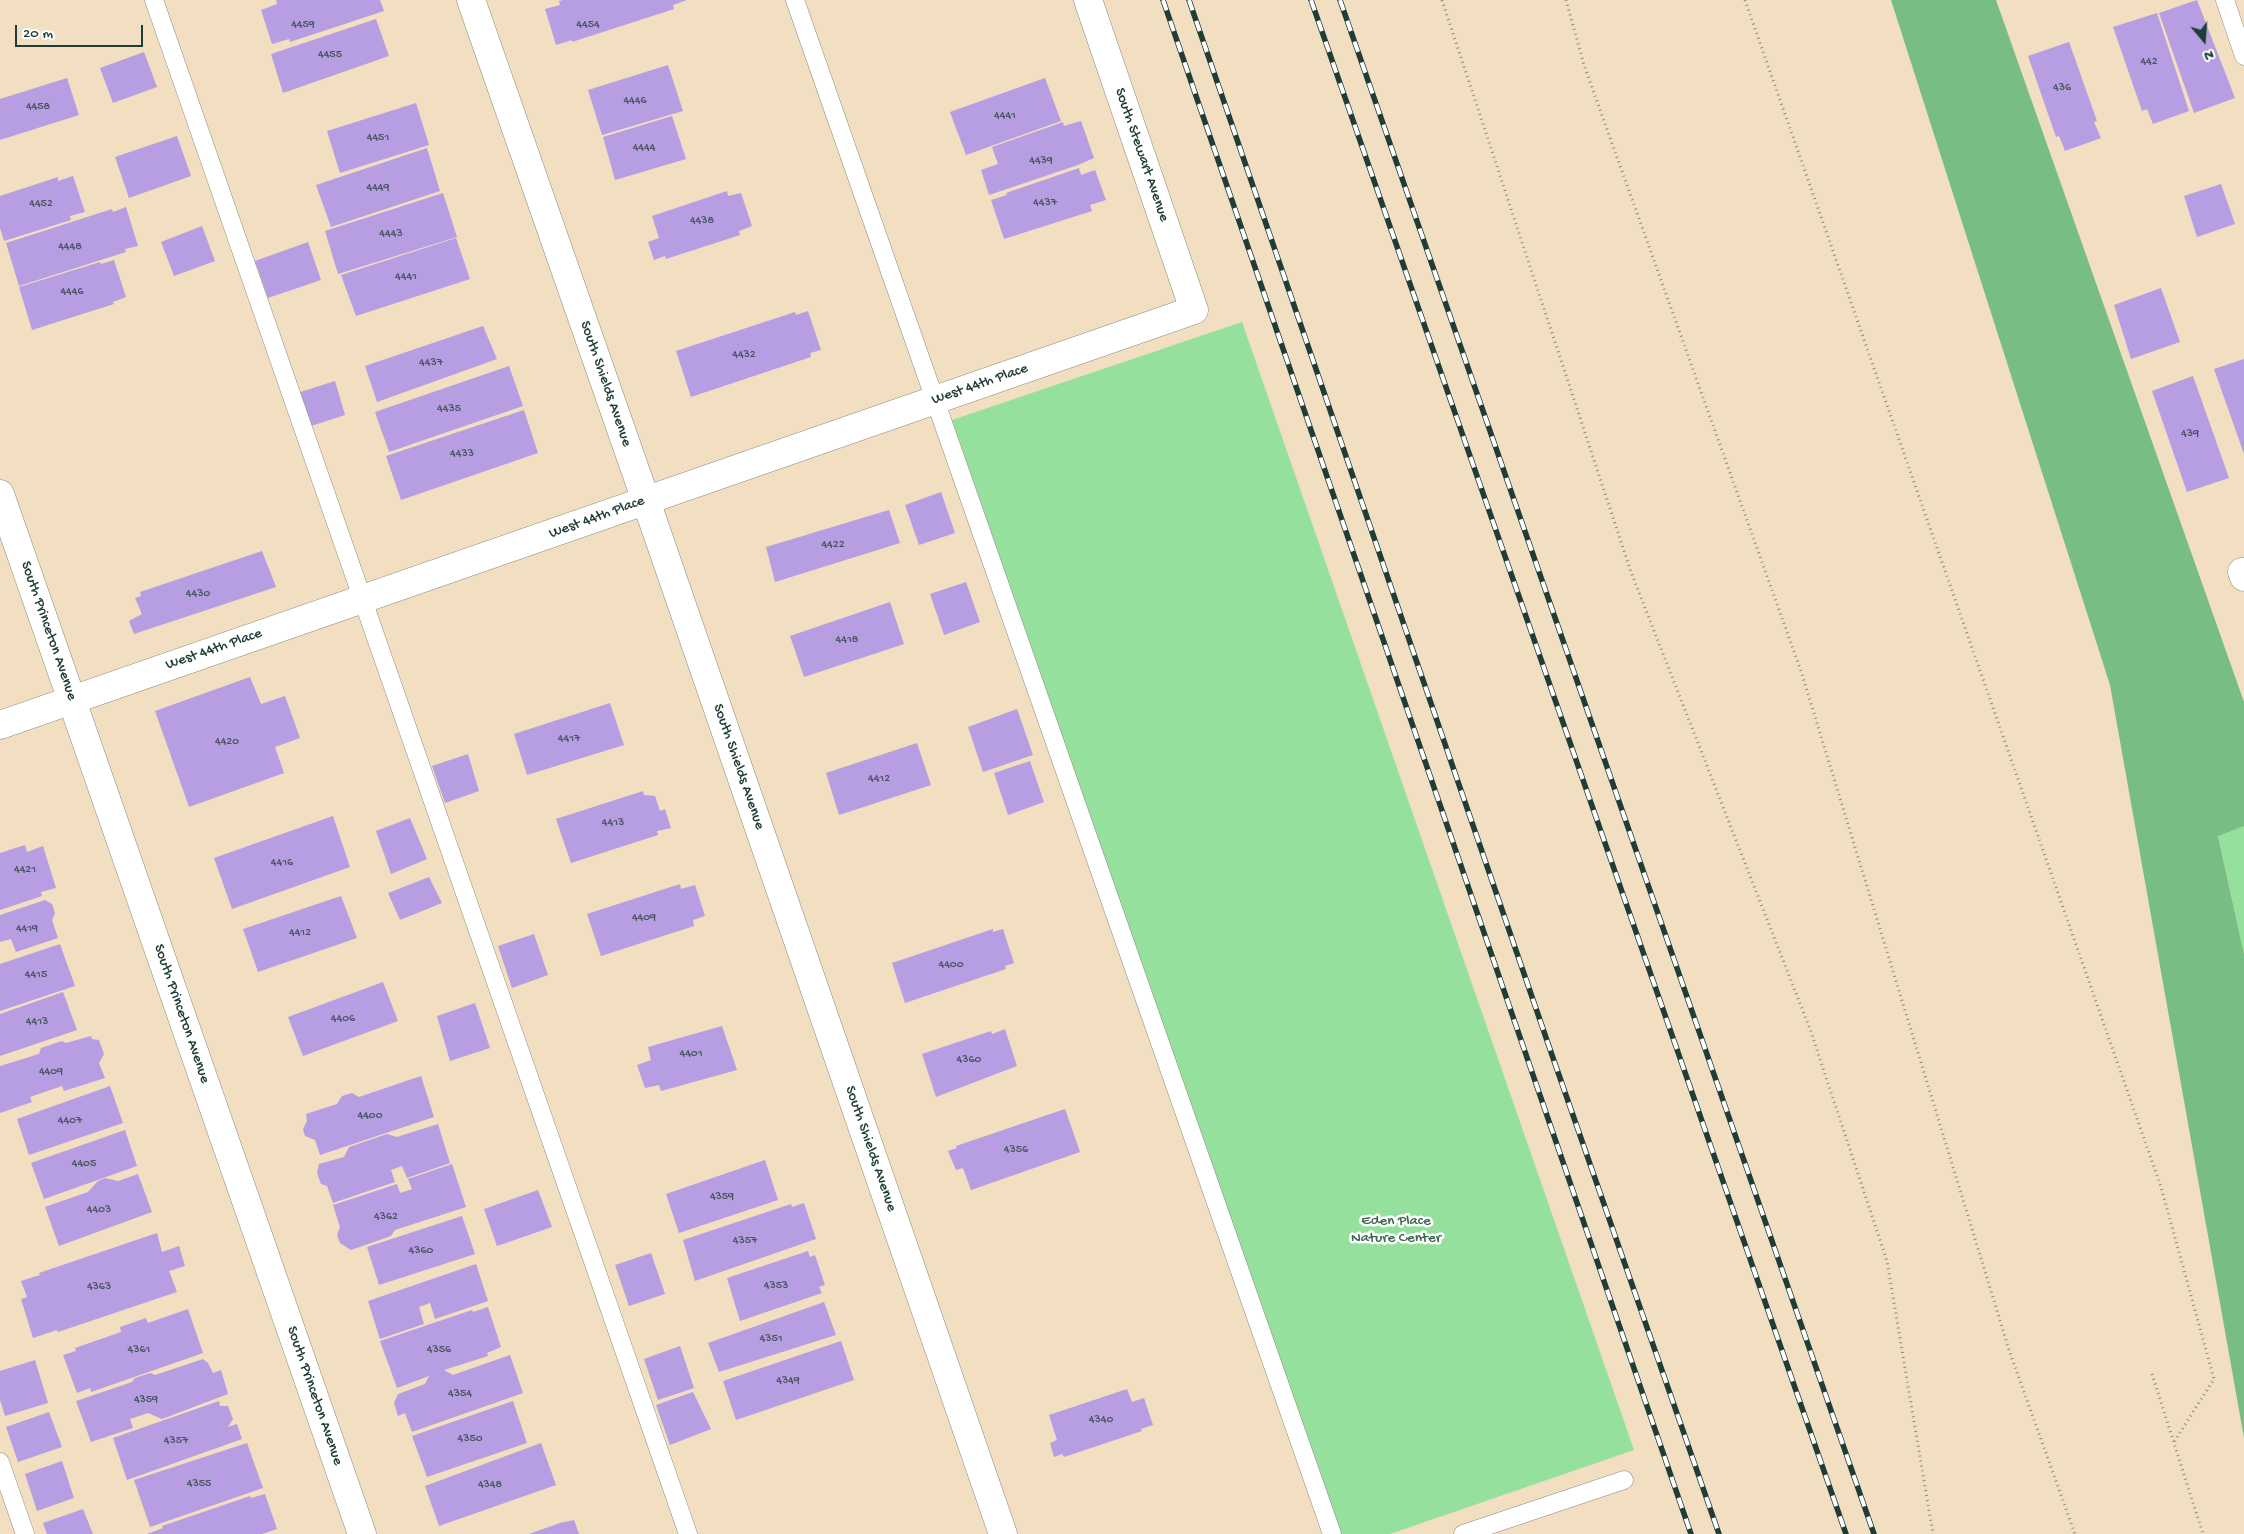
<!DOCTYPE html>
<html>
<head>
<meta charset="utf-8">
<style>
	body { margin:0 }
	#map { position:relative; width:2244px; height:1534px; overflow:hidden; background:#f2dec1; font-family:"Gochi Hand",sans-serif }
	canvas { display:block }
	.north { position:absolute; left:2179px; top:15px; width:50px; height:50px; -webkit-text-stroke:4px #fff; paint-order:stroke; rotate:162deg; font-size:14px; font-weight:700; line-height:20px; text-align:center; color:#1f3d34 }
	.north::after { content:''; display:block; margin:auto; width:18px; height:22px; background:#1f3d34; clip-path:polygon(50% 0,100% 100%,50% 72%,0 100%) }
	.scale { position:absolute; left:15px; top:25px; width:128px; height:22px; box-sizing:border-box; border:2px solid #1f3d34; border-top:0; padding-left:6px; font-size:15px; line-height:18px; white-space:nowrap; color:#1f3d34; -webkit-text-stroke:4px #fff; paint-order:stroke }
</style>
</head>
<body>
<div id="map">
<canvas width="2244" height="1534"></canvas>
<div class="north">N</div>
<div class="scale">20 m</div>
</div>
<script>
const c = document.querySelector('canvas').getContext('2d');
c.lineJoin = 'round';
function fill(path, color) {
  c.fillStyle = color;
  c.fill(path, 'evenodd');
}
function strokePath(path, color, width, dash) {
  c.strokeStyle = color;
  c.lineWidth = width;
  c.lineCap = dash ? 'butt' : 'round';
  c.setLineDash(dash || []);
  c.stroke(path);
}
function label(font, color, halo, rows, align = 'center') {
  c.font = font + ' "Gochi Hand",sans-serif';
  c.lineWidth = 5;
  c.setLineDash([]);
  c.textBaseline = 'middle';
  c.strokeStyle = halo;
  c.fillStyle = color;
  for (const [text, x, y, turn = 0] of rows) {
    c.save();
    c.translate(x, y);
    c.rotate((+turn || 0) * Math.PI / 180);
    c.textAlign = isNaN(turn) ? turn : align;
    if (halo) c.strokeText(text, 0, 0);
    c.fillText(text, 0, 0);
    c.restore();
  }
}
const green = new Path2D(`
	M1242,322L1634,1450L1390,1534H1340L952,420Z
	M2244,826V954L2218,835Z`);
const forest = new Path2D(`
	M1891,0H1996L2244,702V826L2218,836L2244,954V1438L2110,685Z`);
const building = new Path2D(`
	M276,0H380L384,11L290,42L289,39L272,44L261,10L277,4Z
	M563,0H687L673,5L674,9L572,42V40L556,45L545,9L560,5L559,1Z
	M2197,0L2235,98L2194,113L2159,13Z
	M2157,13L2189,111L2153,124L2147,109L2142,111L2113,27Z
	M376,19L389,56L283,93L271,54Z
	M2069,42L2097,121L2094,122L2101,138L2065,151L2059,136L2056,137L2028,56Z
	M144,52L157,87L113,103L100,68Z
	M668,65L683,111L602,135L588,90Z
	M67,78L79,115L0,140V99Z
	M1045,78L1061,121L966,155L950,112Z
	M416,103L429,145L340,173L327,131Z
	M672,116L686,159L615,180L603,137Z
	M1081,121L1094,158L1078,165L989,195L981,170L998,164L992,147L1063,122L1064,126Z
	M177,136L191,176L129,198L115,157Z
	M427,148L440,191L331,227L316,185Z
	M1079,168L1081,175L1095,170L1106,200L1090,205L1092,211L1004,239L991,200L1007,195L1006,193Z
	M73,176L85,212L70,216L71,220L4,241L0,228V196L58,177V181Z
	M2221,184L2235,224L2197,237L2184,196Z
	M727,191L728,196L741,193L752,226L739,231L740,235L666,259L665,256L654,260L648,242L659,238L652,216Z
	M443,193L457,237L338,274L325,231Z
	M126,207L138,246L125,249L126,252L19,286L6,243L112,209L113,212Z
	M202,226L215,261L174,276L161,242Z
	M456,238L470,279L356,316L341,275Z
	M308,242L321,280L268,298L255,261Z
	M114,260L126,297L113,302L114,304L32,330L19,287L100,262L101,264Z
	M2161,288L2180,342L2131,359L2114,305Z
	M808,311L821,350L810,353L811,357L691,397L676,351L795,312L796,315Z
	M483,326L497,359L377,402L365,366Z
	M2244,359V454L2214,369Z
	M509,366L523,406L389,452L375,412Z
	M2193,376L2229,478L2187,492L2152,391Z
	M335,381L345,415L305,428L294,394Z
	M524,410L538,453L401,500L386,456Z
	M941,492L955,533L919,545L905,505Z
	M889,510L900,543L775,582L766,547Z
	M262,551L276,587L134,634L129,621L142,614L135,598L141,596L140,592Z
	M966,582L980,622L944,635L930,594Z
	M890,602L904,644L804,677L790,636Z
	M250,677L261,704L285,696L300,738L275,747L284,773L189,807L155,711Z
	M610,703L624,745L527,775L514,734Z
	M1017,709L1033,755L983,772L968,727Z
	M917,743L931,785L839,815L826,773Z
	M468,754L479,791L445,803L432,766Z
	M1030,761L1044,802L1008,815L994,773Z
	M643,791L644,795L655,796L660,811L665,809L671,828L657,831L658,835L571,863L556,819Z
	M333,816L350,867L232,909L214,858Z
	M410,818L427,859L391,874L376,831Z
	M25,845L27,852L43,846L56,888L41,892L42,896L0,910V853Z
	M429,877L442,903L400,920L388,893Z
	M680,884L681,889L695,885L705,916L693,920L694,926L601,956L587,914Z
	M341,896L357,938L258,972L243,929Z
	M45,900L52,904L55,913L52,920L58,938L16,952L11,939L0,942V915Z
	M993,929V932L1003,929L1014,963L1005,966L1006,969L905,1003L892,963Z
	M534,934L548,975L512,988L498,946Z
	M60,944L75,986L0,1011V964Z
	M383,982L398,1021L303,1056L288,1017Z
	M63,992L77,1030L0,1056V1014Z
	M475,1003L490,1048L450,1061L437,1016Z
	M722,1026L737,1070L661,1091L659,1085L645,1088L637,1065L651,1060L648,1047Z
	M1005,1029L1017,1066L936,1097L922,1054L991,1031L992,1034Z
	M91,1036L92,1039L99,1040L104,1054L99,1063L105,1078L64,1091L62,1086L30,1097L32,1102L0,1113V1066L39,1054L41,1048L62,1041L66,1043Z
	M421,1076L434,1117L320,1155L315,1140L305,1136L303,1129L307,1121L306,1114L337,1104L342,1096L352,1093L359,1097Z
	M110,1086L123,1123L29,1155L17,1119Z
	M1065,1109L1080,1152L971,1190L963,1168L956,1170L948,1151L957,1148L956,1146Z
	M438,1124L450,1163L407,1178L402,1166L391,1170L395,1182L333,1203L327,1186L321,1184L317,1173L319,1164L344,1157L349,1147L387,1134L397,1137Z
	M125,1130L137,1166L44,1199L31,1163Z
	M765,1160L778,1200L679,1233L666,1194Z
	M452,1164L466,1207L395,1230L391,1236L351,1250L340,1243L337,1235L340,1227L333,1205L397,1184L400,1193L412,1189L408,1179Z
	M138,1174L152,1212L59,1246L45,1207L88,1192L98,1181L105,1178L118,1181Z
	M538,1190L552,1227L497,1246L484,1209Z
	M804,1203L816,1239L695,1281L683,1240L791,1204L792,1207Z
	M462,1216L475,1254L379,1285L367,1247Z
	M157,1233L162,1252L179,1246L185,1266L169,1271L177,1292L58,1332L57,1330L33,1338L21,1299L27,1297L21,1281L40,1275L39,1273Z
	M808,1251L810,1257L815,1255L825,1285L819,1287L822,1293L740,1321L727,1278Z
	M651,1253L665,1294L629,1306L615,1265Z
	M476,1264L488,1301L435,1319L430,1303L419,1307L424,1324L380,1339L368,1301Z
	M824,1302L836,1335L719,1372L708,1343Z
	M488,1307L501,1347L487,1353L488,1356L444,1370L453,1375L510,1355L523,1393L412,1432L405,1413L398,1416L394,1403L398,1394L425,1384L429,1376L397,1388L380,1341L472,1310L473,1312Z
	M188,1309L203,1353L91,1392L90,1388L77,1393L63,1355L76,1351L75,1348L121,1332L120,1327L146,1318L148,1323Z
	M841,1341L854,1380L736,1420L723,1381Z
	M680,1346L694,1388L658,1400L644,1359Z
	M203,1359L208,1363L213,1373L221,1370L228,1394L162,1419L148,1413L130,1419L133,1428L91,1442L76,1401L132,1382L135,1378L150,1373L155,1375Z
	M35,1360L48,1403L5,1416L0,1400V1371Z
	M1127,1389L1132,1402L1144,1398L1153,1425L1141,1429L1142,1431L1064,1457L1062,1454L1054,1457L1050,1443L1057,1440L1049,1415Z
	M693,1392L711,1429L670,1445L656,1405Z
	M219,1401L220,1406H228L233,1419L228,1427L237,1424L242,1439L127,1480L113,1438Z
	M513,1401L527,1443L427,1477L412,1436Z
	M49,1412L62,1447L18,1462L6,1427Z
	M247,1443L263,1488L150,1527L134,1480Z
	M541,1443L556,1485L439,1526L425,1486Z
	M62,1461L74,1498L37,1511L25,1474Z
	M265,1494L277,1529L262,1534H147L163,1528L162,1526L250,1496L251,1498Z
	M83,1509L93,1534H47L43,1523Z
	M574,1520L579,1534H529L560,1523Z`);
const path = new Path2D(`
	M1442,0L1631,572L1810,1029L1887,1261L1933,1534
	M1566,0L1584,65L1801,671L2010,1353L2075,1534
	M1745,0L2161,1187L2214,1379L2174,1442
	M2152,1374L2203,1534`);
const service = new Path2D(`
	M154,0L688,1534
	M795,0L1332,1534
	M2225,0L2244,56
	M0,1462L25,1534
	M1463,1534L1624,1480`);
const minor = new Path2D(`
	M471,0L637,475L1003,1534
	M0,494L362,1534
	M2244,572H2242L2244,577
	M0,725L1194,310L1088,0`);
const rail = new Path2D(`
	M1163,0L1691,1534
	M1189,0L1552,1055L1719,1534
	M1311,0L1846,1534
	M1340,0L1874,1534`);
const numberNames = [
	["4459",303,25],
	["4454",588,25],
	["4455",330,55],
	["442",2149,62],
	["436",2062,88],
	["4446",635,101],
	["4458",38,107],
	["4441",1005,116],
	["4451",378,138],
	["4444",644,148],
	["4439",1041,161],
	["4449",378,188],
	["4437",1045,203],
	["4452",41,204],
	["4438",702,221],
	["4443",391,234],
	["4448",70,247],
	["4441",406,277],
	["4446",72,292],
	["4432",744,355],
	["4437",431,363],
	["4435",449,409],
	["439",2190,434],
	["4433",462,454],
	["4422",833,545],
	["4430",198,594],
	["4418",847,640],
	["4417",569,739],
	["4420",227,742],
	["4412",879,779],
	["4413",613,823],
	["4416",282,863],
	["4421",25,870],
	["4409",644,918],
	["4419",27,929],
	["4412",300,933],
	["4400",951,965],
	["4415",36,975],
	["4406",343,1019],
	["4413",37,1022],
	["4401",691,1054],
	["4360",969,1060],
	["4409",51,1072],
	["4400",370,1116],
	["4407",70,1121],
	["4356",1016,1150],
	["4405",84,1164],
	["4359",722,1197],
	["4403",99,1210],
	["4362",386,1217],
	["4357",745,1241],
	["4360",421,1251],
	["4353",776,1286],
	["4363",99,1287],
	["4351",771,1339],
	["4361",139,1350],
	["4356",439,1350],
	["4349",788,1381],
	["4354",460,1394],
	["4359",146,1400],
	["4340",1101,1420],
	["4350",470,1439],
	["4357",176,1441],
	["4355",199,1484],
	["4348",490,1485]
];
const streetNames = [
	["South Stewart Avenue",1141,155,71],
	["South Shields Avenue",605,384,71],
	["West 44th Place",980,385,-19],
	["West 44th Place",597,518,-20],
	["South Princeton Avenue",48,631,71],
	["West 44th Place",214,650,-19],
	["South Shields Avenue",738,767,71],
	["South Princeton Avenue",181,1014,71],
	["South Shields Avenue",870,1149,71],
	["South Princeton Avenue",314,1396,71]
];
const parkNames = [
	["Eden Place",1396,1222],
	["Nature Center",1396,1239]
];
fill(green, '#95e09c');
fill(forest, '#78be84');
fill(building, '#b79de1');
strokePath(service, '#888e7a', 19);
strokePath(minor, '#888e7a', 29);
strokePath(path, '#888e7a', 3, [1, 4]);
strokePath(service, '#fff', 18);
strokePath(minor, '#fff', 28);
strokePath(rail, '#1f3d34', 5.5);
strokePath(rail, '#fff', 4, [11]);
label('12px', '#45555f', null, numberNames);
label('15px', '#1f3d34', '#fff', streetNames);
label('15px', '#3c664e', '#fff', parkNames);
</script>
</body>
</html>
